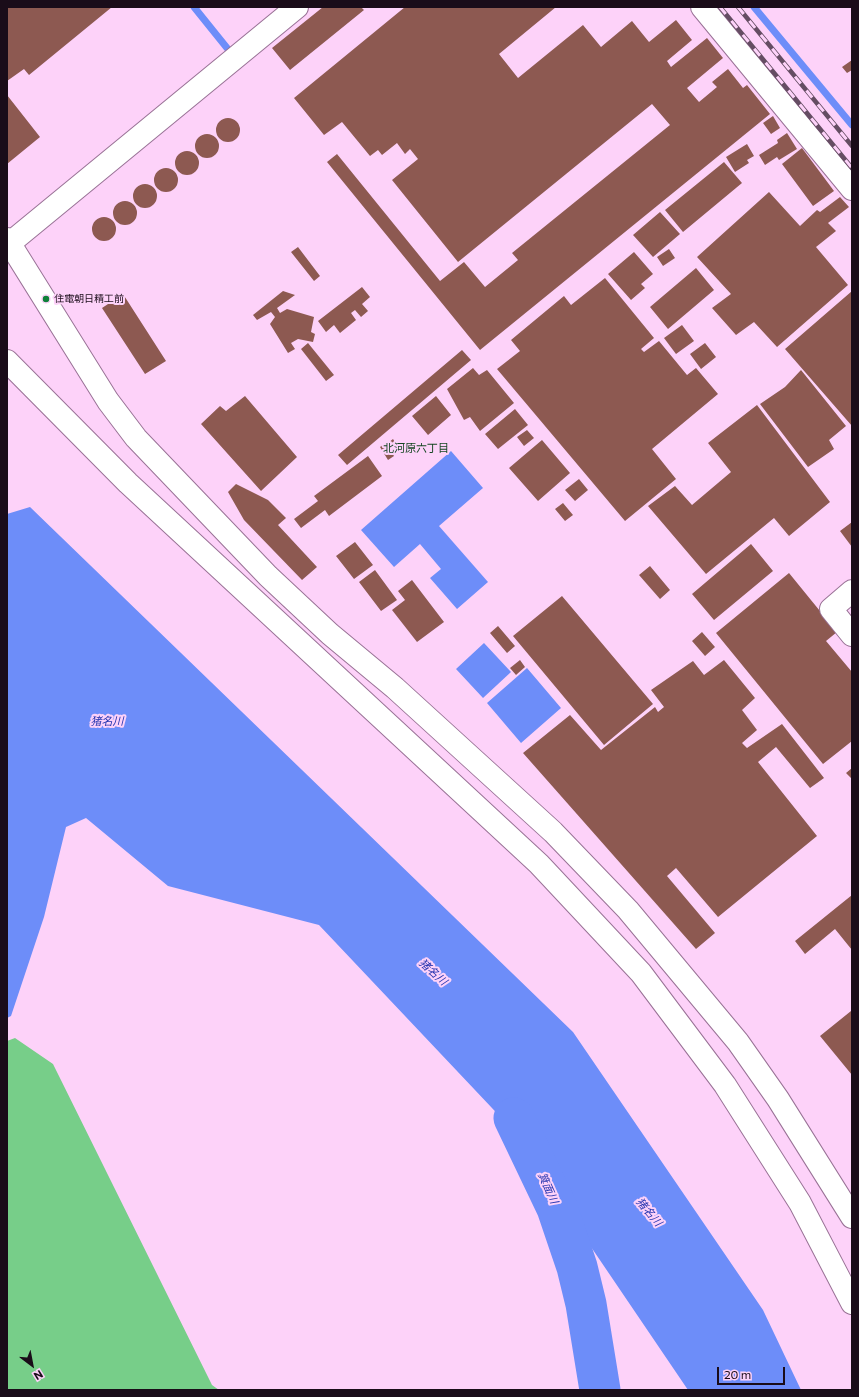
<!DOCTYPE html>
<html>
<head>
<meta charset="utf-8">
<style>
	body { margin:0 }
	#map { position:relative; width:859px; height:1397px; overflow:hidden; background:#fdd2f9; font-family:Commissioner,sans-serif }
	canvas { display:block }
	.frame { position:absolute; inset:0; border:8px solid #1a0c19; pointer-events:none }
	.north { position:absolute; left:12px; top:1345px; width:40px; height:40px; -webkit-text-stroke:3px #fdd2f9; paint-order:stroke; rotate:148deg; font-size:11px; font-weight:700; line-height:16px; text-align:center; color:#1a0c19 }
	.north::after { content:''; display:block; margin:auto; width:14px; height:18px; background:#1a0c19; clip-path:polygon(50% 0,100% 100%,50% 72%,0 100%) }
	.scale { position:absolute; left:717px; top:1367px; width:68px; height:18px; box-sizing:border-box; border:2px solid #1a0c19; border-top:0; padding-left:5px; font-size:12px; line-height:14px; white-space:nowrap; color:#1a0c19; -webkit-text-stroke:3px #fdd2f9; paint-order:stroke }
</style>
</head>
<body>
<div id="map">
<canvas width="859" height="1397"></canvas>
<div class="frame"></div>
<div class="north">N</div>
<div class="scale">20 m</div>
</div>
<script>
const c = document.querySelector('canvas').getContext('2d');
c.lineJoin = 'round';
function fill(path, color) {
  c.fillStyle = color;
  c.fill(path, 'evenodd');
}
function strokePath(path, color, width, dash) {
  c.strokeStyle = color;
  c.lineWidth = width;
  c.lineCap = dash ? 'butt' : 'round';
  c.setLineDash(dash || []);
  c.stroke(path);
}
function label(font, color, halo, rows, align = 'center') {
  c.font = font + ' Commissioner,"Noto Sans JP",sans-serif';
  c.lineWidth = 4;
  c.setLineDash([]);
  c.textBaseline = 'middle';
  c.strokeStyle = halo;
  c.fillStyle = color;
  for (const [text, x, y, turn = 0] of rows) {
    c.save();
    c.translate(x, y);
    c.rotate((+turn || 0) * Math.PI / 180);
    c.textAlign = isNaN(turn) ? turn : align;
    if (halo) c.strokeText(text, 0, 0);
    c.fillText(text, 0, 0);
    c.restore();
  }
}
const green = new Path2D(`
	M15,1038L53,1064L212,1385L219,1390H7V1041Z`);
const water = new Path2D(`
	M451,451L483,488L439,526L488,582L457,609L430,578L441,569L420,544L394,567L361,530Z
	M30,507L573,1032L763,1310L801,1390H688L509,1126L319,925L168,886L86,818L66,827L44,917L11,1016L7,1018V514Z
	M484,643L511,672L483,698L456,669Z
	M527,668L561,708L521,743L487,703Z`);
const stream = new Path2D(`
	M194,7L227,48
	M754,7L852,125`);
const river = new Path2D(`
	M514,1118L557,1208L577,1267L586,1304L600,1390`);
const building = new Path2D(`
	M7,7H112L29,75L24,69L7,81Z
	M323,7H361L364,10L290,70L272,48Z
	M405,7H556L499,54L518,78L583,25L601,47L632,21L649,42L676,20L692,40L667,61L671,67L707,38L723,58L687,88L699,102L717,87L712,82L728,69L743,88L747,85L770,114L480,350L327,162L337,154L440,281L464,262L485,287L518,260L512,253L670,125L652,104L458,262L392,180L418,159L410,149L405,154L397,143L382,155L378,150L370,156L342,122L324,135L294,98Z
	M852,60V70L847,73L842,67Z
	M7,95L40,137L7,164Z
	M773,116L780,128L771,134L763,123Z
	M216 130a12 12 0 1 1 24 0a12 12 0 1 1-24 0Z
	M787,133L797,149L779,160L777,157L765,165L759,155L778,143L777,140Z
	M195 146a12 12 0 1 1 24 0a12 12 0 1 1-24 0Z
	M747,144L754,156L747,160L749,163L735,172L726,157Z
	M802,148L834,191L813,206L782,164Z
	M175 163a12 12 0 1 1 24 0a12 12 0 1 1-24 0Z
	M724,162L742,183L683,232L665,210Z
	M154 180a12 12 0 1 1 24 0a12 12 0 1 1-24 0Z
	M133 196a12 12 0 1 1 24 0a12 12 0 1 1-24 0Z
	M769,192L800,226L817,210L820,212L840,197L849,207L828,223L836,231L816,247L848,285L777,347L754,322L736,335L712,308L731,294L697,257Z
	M113 213a12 12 0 1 1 24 0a12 12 0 1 1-24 0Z
	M660,212L680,234L653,257L633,235Z
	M92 229a12 12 0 1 1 24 0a12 12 0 1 1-24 0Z
	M298,247L320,276L314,281L291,252Z
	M669,249L675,258L663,266L657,257Z
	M634,252L653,274L641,284L645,288L631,300L608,274Z
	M696,268L714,290L668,329L650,307Z
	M605,278L654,338L641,349L644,352L659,341L687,375L696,368L718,394L652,449L676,479L625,521L497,369L520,351L511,340L564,296L571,305Z
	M362,287L370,297L362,304L368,311L361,317L355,310L351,313L356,320L340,333L334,325L326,332L318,321Z
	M283,291L295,295L277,308L280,313L287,309L314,317L311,332L315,334L313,342L298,339L291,343L295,349L288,353L270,324L275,317L271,312L257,320L253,315Z
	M852,291V426L785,349Z
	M123,294L166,361L145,374L102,308Z
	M682,325L694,341L676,354L664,338Z
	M308,343L334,375L326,381L301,349Z
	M705,343L716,357L701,369L690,354Z
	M462,350L471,360L347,465L338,455Z
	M473,368L479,375L487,370L514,403L480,431L470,417L464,420L447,389Z
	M801,370L846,426L829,440L834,449L808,467L760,404L785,387Z
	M245,396L297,457L261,491L201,424L220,406L226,411Z
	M436,396L451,415L428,435L412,416Z
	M757,405L830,502L789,536L774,518L706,574L648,506L675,486L692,505L731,472L708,443Z
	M515,409L528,425L498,449L485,434Z
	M527,430L534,438L524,446L517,437Z
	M393,439L396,444L391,448L388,443Z
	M542,440L570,473L538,501L509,468Z
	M386,443L394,456L388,460L380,447Z
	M368,456L382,476L329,516L325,510L301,528L294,519L318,501L314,496Z
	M579,479L588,490L575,501L565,490Z
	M236,484L268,500L286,518L278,525L317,567L302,580L244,520L228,492Z
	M563,503L573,515L565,521L555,509Z
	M852,522V547L840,531Z
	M355,542L373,565L354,579L336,556Z
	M751,544L773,571L714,620L692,594Z
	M650,566L670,590L660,599L639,575Z
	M375,570L397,600L381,611L359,582Z
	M789,573L837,632L826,641L852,672V741L823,764L716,633Z
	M412,580L444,622L417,642L392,610L405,600L398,591Z
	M562,596L653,704L604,745L513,636Z
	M498,626L515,646L507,653L490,633Z
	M702,632L715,647L705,656L692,641Z
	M520,660L525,667L516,675L510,668Z
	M724,660L755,698L742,710L757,730L742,743L747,748L782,724L824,778L810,788L776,747L758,762L817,836L718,917L676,868L667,876L715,933L696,949L523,753L570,715L601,750L655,707L658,712L664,707L651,690L693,661L704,675Z
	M852,768V779L846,773Z
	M852,895V950L835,929L805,954L795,941Z
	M851,1011L852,1012V1075L820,1036Z`);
const minor = new Path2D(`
	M702,7L852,189
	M7,239L108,401L136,438L268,576L330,634L395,688L553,832L628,910L738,1042L778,1099L852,1217
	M10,243L297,7
	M7,361L128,483L539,864L641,973L725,1085L800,1203L852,1303
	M852,591L831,609L852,635`);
const rail = new Path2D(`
	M720,7L852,168
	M738,7L852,146`);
const markers = [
	[46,299,4,"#0e8139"]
];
const poiNames = [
	["住電朝日精工前",54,299]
];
const neighbourhoodNames = [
	["北河原六丁目",416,448]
];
const waterNames = [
	["猪名川",107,721],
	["猪名川",433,972,42],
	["箕面川",548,1188,66],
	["猪名川",649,1212,50]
];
fill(green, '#77ce89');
fill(water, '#6d8df9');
strokePath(stream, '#6d8df9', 7);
strokePath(river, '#6d8df9', 41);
fill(building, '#8d5951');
strokePath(minor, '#997296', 24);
strokePath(minor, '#fff', 22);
strokePath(rail, '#654d63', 4.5);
strokePath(rail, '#fdd2f9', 3, [9]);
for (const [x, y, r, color] of markers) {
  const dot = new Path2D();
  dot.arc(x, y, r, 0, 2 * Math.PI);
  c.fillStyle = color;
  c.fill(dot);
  strokePath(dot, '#fdd2f9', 1.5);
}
label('10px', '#1a0c19', '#fdd2f9', poiNames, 'left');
label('11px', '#144521', '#fdd2f9', neighbourhoodNames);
label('italic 11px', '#2434af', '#fdd2f9', waterNames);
</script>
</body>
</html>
